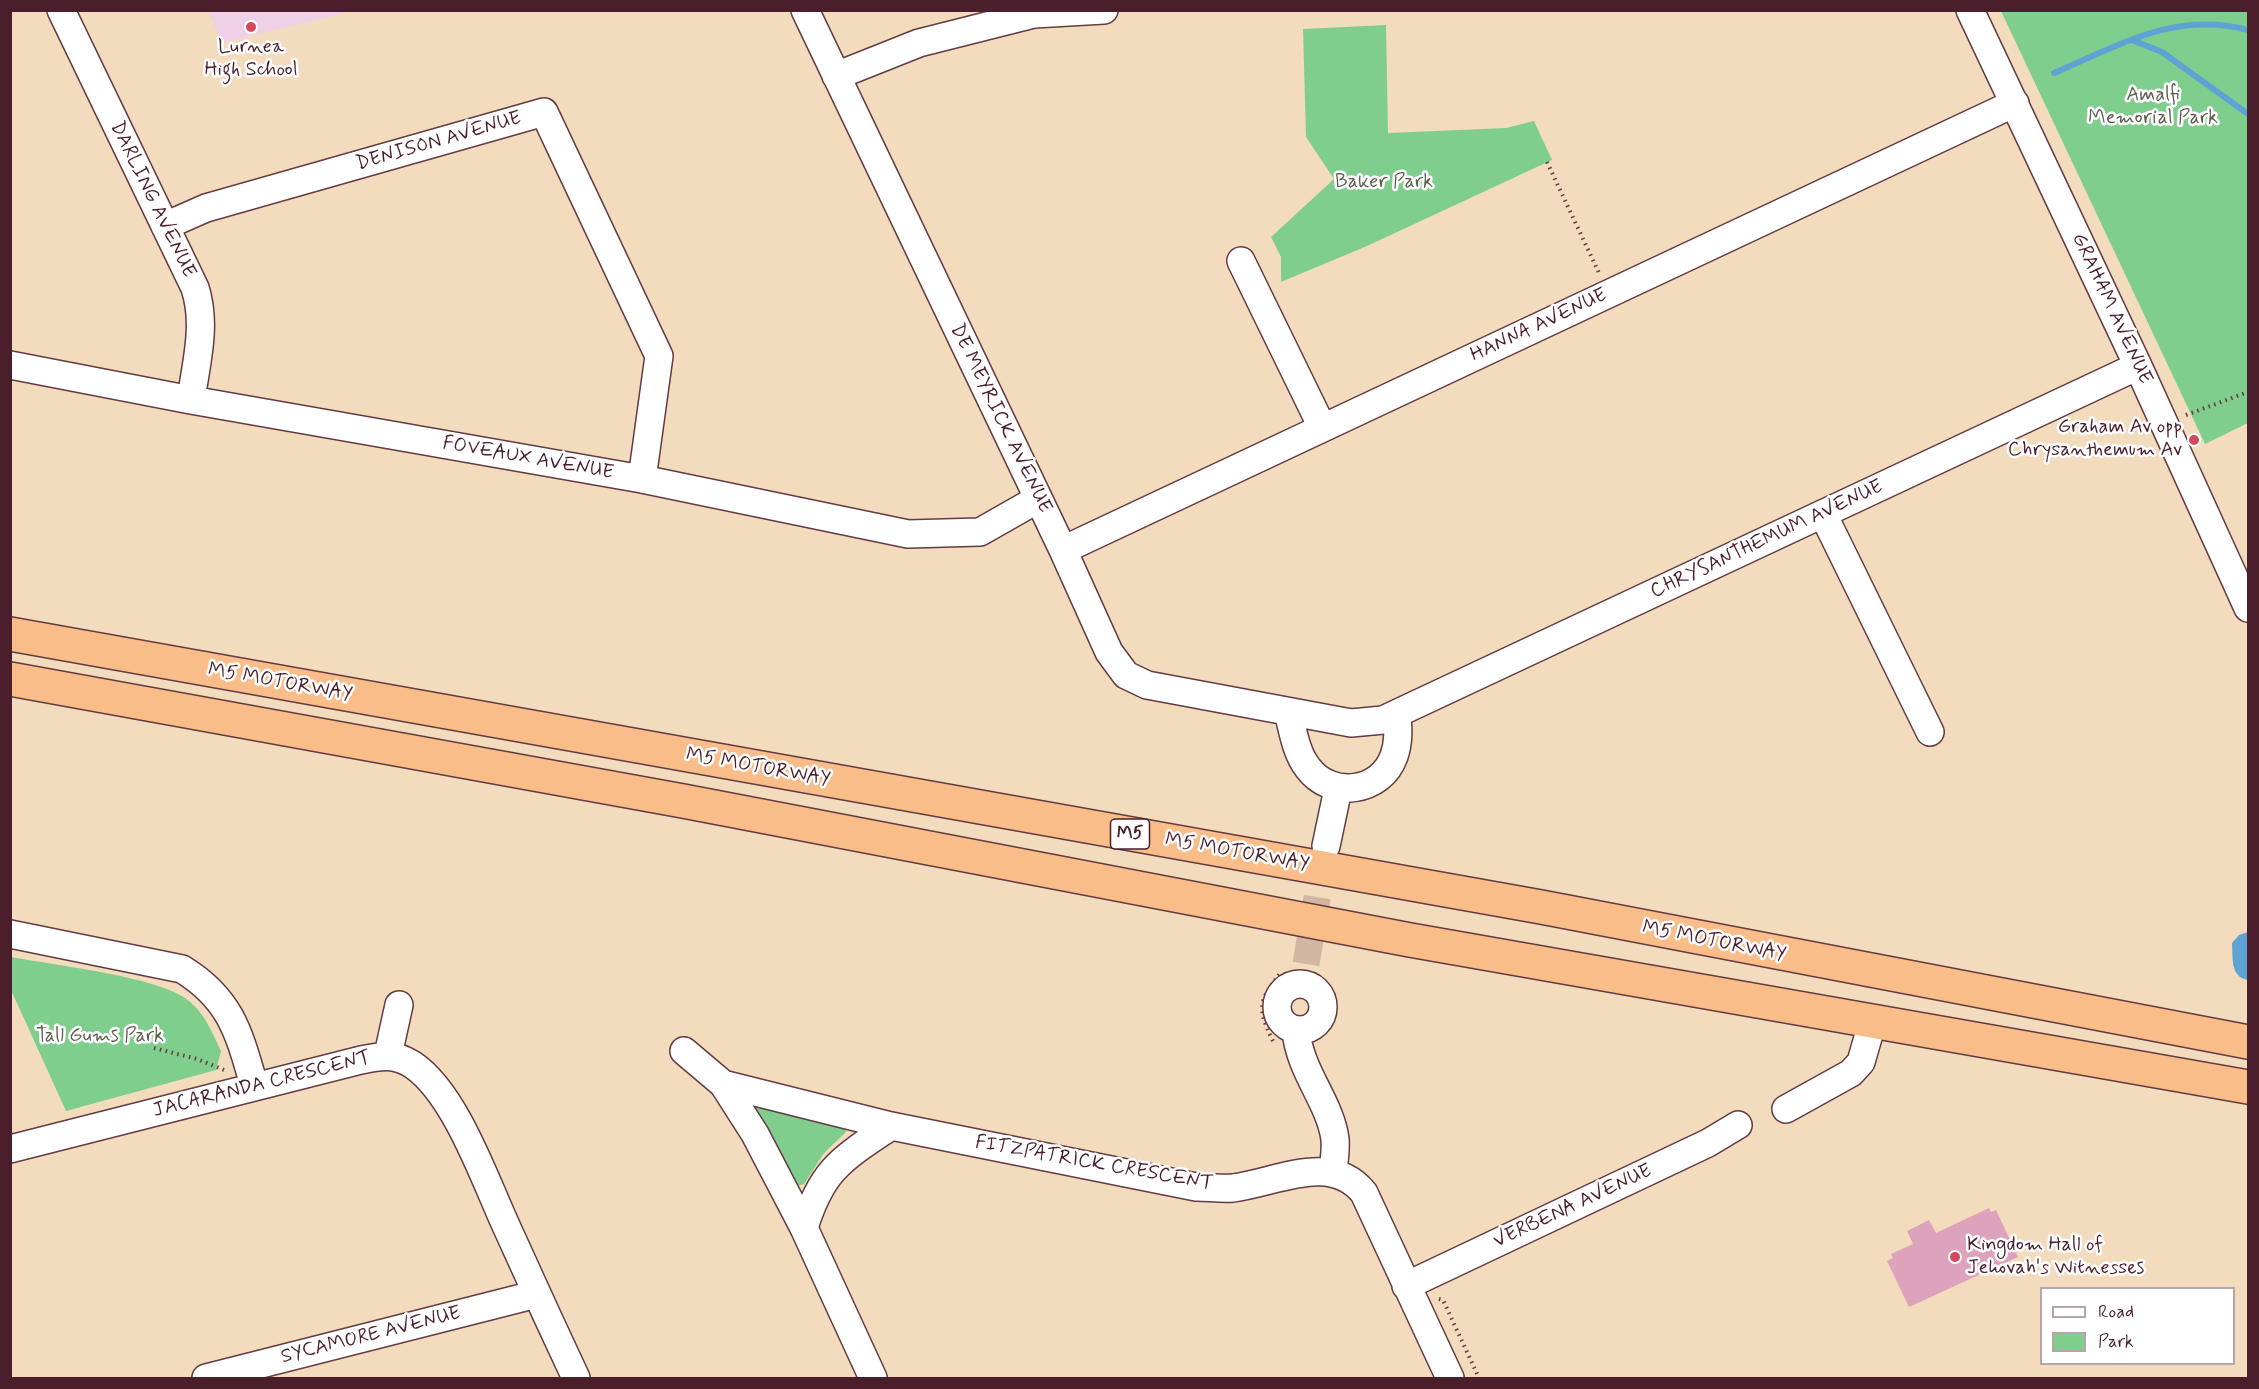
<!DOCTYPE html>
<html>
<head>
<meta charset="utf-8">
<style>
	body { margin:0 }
	#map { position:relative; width:2259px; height:1389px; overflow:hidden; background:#f3dcbe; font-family:Mynerve,sans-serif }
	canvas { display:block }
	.frame { position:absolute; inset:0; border:12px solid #4a1f2b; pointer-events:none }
	.legend { position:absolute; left:2040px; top:1287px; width:195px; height:78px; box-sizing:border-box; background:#fff; border:2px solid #b7a5aa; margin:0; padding:8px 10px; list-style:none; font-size:18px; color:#4a1f2b }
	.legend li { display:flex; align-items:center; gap:12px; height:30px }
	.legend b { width:30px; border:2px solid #b7a5aa }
</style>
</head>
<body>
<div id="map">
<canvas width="2259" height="1389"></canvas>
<div class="frame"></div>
<ul class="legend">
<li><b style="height:8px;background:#fff"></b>Road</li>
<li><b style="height:16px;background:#7fce8e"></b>Park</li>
</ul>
</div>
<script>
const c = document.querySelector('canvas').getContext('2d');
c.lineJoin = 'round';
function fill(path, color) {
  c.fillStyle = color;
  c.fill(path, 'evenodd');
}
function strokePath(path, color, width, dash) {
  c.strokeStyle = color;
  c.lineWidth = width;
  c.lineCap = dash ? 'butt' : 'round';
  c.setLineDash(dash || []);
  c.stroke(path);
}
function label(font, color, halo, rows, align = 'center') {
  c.font = font + ' Mynerve,sans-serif';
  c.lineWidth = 5;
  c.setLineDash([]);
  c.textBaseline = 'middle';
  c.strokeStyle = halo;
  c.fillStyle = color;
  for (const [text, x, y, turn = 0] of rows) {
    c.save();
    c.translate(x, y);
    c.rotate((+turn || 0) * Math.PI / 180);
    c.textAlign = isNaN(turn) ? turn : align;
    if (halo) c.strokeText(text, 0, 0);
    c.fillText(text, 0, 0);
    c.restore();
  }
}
const built = new Path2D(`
	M208,11H352L222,43Z`);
const green = new Path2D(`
	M2001,11H2248V423L2205,444Z
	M1386,25L1388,133L1506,128L1534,121L1552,160L1367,246L1281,282V257L1271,237L1334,179L1306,137L1303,29Z
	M11,957C53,965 153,976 185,998C204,1011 212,1032 221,1051L216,1070L66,1111L11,990Z
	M752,1102L844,1125L846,1132L824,1153L804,1184L794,1187L755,1121Z`);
const water = new Path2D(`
	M2248,932V980C2230,977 2233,958 2232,943L2239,935Z`);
const stream = new Path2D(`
	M2132,40L2162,52L2248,114
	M2054,73C2120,45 2174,11 2248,30`);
const building = new Path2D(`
	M1989,1208L1991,1212L1996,1210L2018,1257L1909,1307L1887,1261L1893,1258L1891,1254L1913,1244L1907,1231L1929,1220L1936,1233Z`);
const minorTunnel = new Path2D(`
	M1306,964L1325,850`);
const path = new Path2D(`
	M1547,162L1599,273
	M2186,415L2248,392
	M1273,1041C1256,1007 1259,1000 1282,971
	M154,1048L197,1059L224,1070
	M1439,1299L1443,1300L1479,1378`);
const minor = new Path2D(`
	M61,10L195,288C207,325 196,363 191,400
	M805,10L1063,550L1109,652L1126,675L1147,685L1351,723L1383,720L2138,366
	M1970,10L2138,366L2248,608
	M836,76L919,43L1034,14L1104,10
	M165,226L206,208L544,112L659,356L642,479
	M1241,261L1322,427
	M10,365L191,400L642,479L908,534L980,532L1038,499
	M1823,514L1930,732
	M1063,550L2015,103
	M1288,712C1293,731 1296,753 1308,768C1331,799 1381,793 1394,756C1399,742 1398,729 1397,715
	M1326,846L1338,789
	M10,934L182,969C231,999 239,1033 254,1085
	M1277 1007a23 23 0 1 1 46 0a23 23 0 1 1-46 0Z
	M1296,1031C1300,1072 1330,1102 1335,1139C1336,1150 1334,1161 1333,1171
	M684,1051L723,1084L891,1126L1196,1187C1208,1187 1221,1189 1233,1188C1278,1182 1331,1152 1364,1193L1450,1378
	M388,1055L399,1005
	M723,1084L755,1134L804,1228
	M1786,1109L1851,1073L1861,1062L1873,1020
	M10,1149L361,1060C380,1056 395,1053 413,1065C456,1094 486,1183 508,1230C530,1279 553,1329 576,1378
	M1406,1286L1708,1143L1738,1125
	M206,1378L537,1294
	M873,1378L804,1228C822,1169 842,1159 891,1126`);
const highway = new Path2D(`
	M10,634L1541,907L2248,1042
	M10,679L683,801L1410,940L2248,1087`);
const markers = [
	[251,27,6,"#d1495b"],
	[2194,440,6,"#d1495b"],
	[1955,1257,6,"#d1495b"]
];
const shields = [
	[1130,834,39]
];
const shieldNames = [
	["M5",1130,834]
];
const poiNames = [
	["Lurnea",251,48],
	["High School",251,71],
	["Graham Av opp",2182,428,"right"],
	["Chrysanthemum Av",2182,451,"right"],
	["Kingdom Hall of",1967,1246,"left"],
	["Jehovah's Witnesses",1967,1269,"left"]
];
const parkNames = [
	["Amalfi",2153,96],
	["Memorial Park",2153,119],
	["Baker Park",1384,183],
	["Tall Gums Park",100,1037]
];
const streetNames = [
	["DENISON AVENUE",439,142,-16],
	["DARLING AVENUE",152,200,64],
	["GRAHAM AVENUE",2111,309,65],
	["HANNA AVENUE",1539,326,-25],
	["DE MEYRICK AVENUE",1000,419,64],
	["FOVEAUX AVENUE",528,459,10],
	["CHRYSANTHEMUM AVENUE",1767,540,-25],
	["M5 MOTORWAY",280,683,10],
	["M5 MOTORWAY",758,768,10],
	["M5 MOTORWAY",1237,853,10],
	["M5 MOTORWAY",1714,942,11],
	["JACARANDA CRESCENT",262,1085,-14],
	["FITZPATRICK CRESCENT",1094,1164,10],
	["VERBENA AVENUE",1573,1207,-25],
	["SYCAMORE AVENUE",371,1336,-14]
];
fill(built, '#eed0e7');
fill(green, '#7fce8e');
fill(water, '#5ea3d3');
strokePath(stream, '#5ea3d3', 6);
fill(building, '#dda2bc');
strokePath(minorTunnel, '#d1b6a1', 27, [27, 14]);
strokePath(minor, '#633b41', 30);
strokePath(highway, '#633b41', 36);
strokePath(path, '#633b41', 4, [1.5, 4.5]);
strokePath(minor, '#fff', 27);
strokePath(highway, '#f8bd88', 33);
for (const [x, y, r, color] of markers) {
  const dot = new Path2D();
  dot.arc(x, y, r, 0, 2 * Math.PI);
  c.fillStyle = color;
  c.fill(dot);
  strokePath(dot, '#fff', 2);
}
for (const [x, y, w] of shields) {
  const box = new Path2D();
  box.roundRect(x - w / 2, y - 15, w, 30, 4.5);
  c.fillStyle = '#fff';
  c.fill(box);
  strokePath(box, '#4a1f2b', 1.5);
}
label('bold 18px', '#4a1f2b', null, shieldNames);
label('20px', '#4a1f2b', '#fff', poiNames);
label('20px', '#5d5c4e', '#fff', parkNames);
label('20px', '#4a1f2b', '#fff', streetNames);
</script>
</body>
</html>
